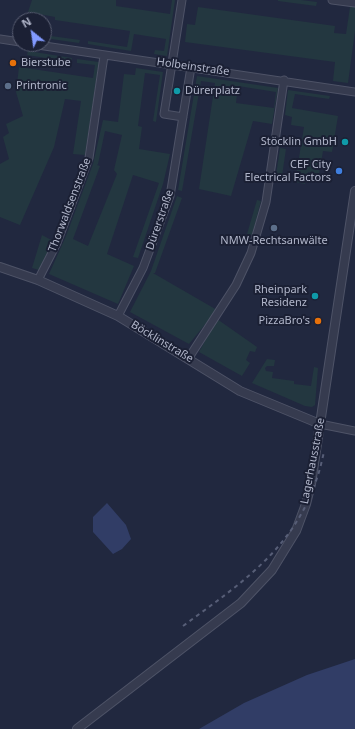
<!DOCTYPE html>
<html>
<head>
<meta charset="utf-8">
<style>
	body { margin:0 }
	#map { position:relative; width:355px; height:729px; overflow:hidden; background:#21283f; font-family:"Noto Sans",sans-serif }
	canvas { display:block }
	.north { position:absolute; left:12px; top:12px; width:40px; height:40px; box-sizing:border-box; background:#1b2034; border:1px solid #575c70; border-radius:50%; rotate:330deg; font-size:11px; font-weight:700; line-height:16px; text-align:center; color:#b1b6ca }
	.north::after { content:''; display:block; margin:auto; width:14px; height:18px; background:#829aff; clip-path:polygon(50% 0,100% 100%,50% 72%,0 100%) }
</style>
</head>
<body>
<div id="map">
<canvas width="355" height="729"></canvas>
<div class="north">N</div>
</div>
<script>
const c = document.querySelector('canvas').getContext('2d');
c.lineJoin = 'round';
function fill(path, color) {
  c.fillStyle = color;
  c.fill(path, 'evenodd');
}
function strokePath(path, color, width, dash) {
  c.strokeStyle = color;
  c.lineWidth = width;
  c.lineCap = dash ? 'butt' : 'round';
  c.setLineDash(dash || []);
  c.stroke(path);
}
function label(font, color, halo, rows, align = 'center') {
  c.font = font + ' "Noto Sans",sans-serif';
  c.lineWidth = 4;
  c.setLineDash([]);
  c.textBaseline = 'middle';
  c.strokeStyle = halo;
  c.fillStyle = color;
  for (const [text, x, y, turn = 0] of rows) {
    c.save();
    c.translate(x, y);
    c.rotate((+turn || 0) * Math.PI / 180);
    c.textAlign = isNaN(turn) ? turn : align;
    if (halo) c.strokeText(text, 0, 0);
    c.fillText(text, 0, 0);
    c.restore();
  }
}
const green = new Path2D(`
	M32,0H116V6L170,14L172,0H175L167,56L154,54L155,50L164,51L166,39L134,34L131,51L88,44V41L127,47L130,31L55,20V17L28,12Z
	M278,0H301L317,2L316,6L278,1Z
	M198,7L335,26L334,33L346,34L350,7H355V31L348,83L333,81L335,62L185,42L187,24L195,25Z
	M44,35L80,40L79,43L44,38Z
	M28,51L72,58L71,62L27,55Z
	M77,59L99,62L85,155L73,154L81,101L65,99L54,147L20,225L0,217V164L9,159L3,137L9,133L6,124L23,116L16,92L19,67L93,78L95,65L77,63Z
	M136,68L163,72L156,122L153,121L160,75L145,73L138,126L142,127L139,149L170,154L163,184L138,258L133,257L159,183L133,175L107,254L134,266L118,304L49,274L66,236L93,164L103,120L118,122L124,74L135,75ZM105,131L122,135L114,170L117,174L88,246L73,239L100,166L97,165L98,164Z
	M197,76L278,88L272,124L253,121L231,196L199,189L215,83L201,81L182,191L178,190ZM238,86L276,92L274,108L236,103Z
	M288,90L330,96L329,99L295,94L292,108L338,116L332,152L323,151L319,174L308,172L305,184L295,182L304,127L291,125L292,117L285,115Z
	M280,148L286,149L282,176L276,175Z
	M177,196L182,198L155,273H153L217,310L189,344L130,312L151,271Z
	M257,200L261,201L252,235L247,234Z
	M42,235L53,241L39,270L32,268Z
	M217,319L257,347L255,352L250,351L246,360L250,363L242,376L199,352Z
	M267,359L275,360L274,366H267L265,368L266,371L273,372L272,378L294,381V384L311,386L314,367L318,368L315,405L312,407L305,406L252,383Z`);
const water = new Path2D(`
	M107,503L126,525L131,539L122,549L113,554L93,532V517Z
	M355,659V729H199L244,703L307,675Z`);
const minor = new Path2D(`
	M182,0L164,114L183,117
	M332,0L355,3
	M0,39L20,42
	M31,44L355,92
	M38,280L57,243L89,158L104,56
	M118,316L143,268L170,196L191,67
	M188,359L236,285L251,253L266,202L284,80
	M320,424L355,431`);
const tertiary = new Path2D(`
	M0,267L38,280L118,316L240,391L320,424
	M77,729L241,603L272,570L296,531L306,504L311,484L355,191`);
const rail = new Path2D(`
	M183,626C240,584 294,549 317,478C320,470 322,460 324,452`);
const markers = [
	[13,63,4,"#e8710a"],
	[8,86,4,"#5c6f8a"],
	[177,91,4,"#0f9aa8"],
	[345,142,4,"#0f9aa8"],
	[339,171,4,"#3f7fe0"],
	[274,228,4,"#5c6f8a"],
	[315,296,4,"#0f9aa8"],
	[318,321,4,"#e8710a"]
];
const poiNames = [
	["Bierstube",21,63,"left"],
	["Printronic",16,86,"left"],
	["Dürerplatz",185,91,"left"],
	["Stöcklin GmbH",337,142],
	["CEF City",331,165],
	["Electrical Factors",331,178],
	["NMW-Rechtsanwälte",274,241,"center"],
	["Rheinpark",307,290],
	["Residenz",307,303],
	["PizzaBro's",310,321]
];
const streetNames = [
	["Holbeinstraße",193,67,8],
	["Thorwaldsenstraße",70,205,-69],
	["Dürerstraße",160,220,-71],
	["Böcklinstraße",162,342,31],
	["Lagerhausstraße",313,461,-79]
];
fill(green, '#233740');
fill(water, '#313d66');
strokePath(minor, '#4e5367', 9);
strokePath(tertiary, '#4e5367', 10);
strokePath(minor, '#363b4f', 7);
strokePath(tertiary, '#363b4f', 8);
strokePath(rail, '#575e77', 2, [4, 4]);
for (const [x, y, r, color] of markers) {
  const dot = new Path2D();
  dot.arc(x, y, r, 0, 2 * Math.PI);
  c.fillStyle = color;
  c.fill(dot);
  strokePath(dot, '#1b2034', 1.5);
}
label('11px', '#b1b6ca', '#1b2034', poiNames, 'right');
label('11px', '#b1b6ca', '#1b2034', streetNames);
</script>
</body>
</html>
